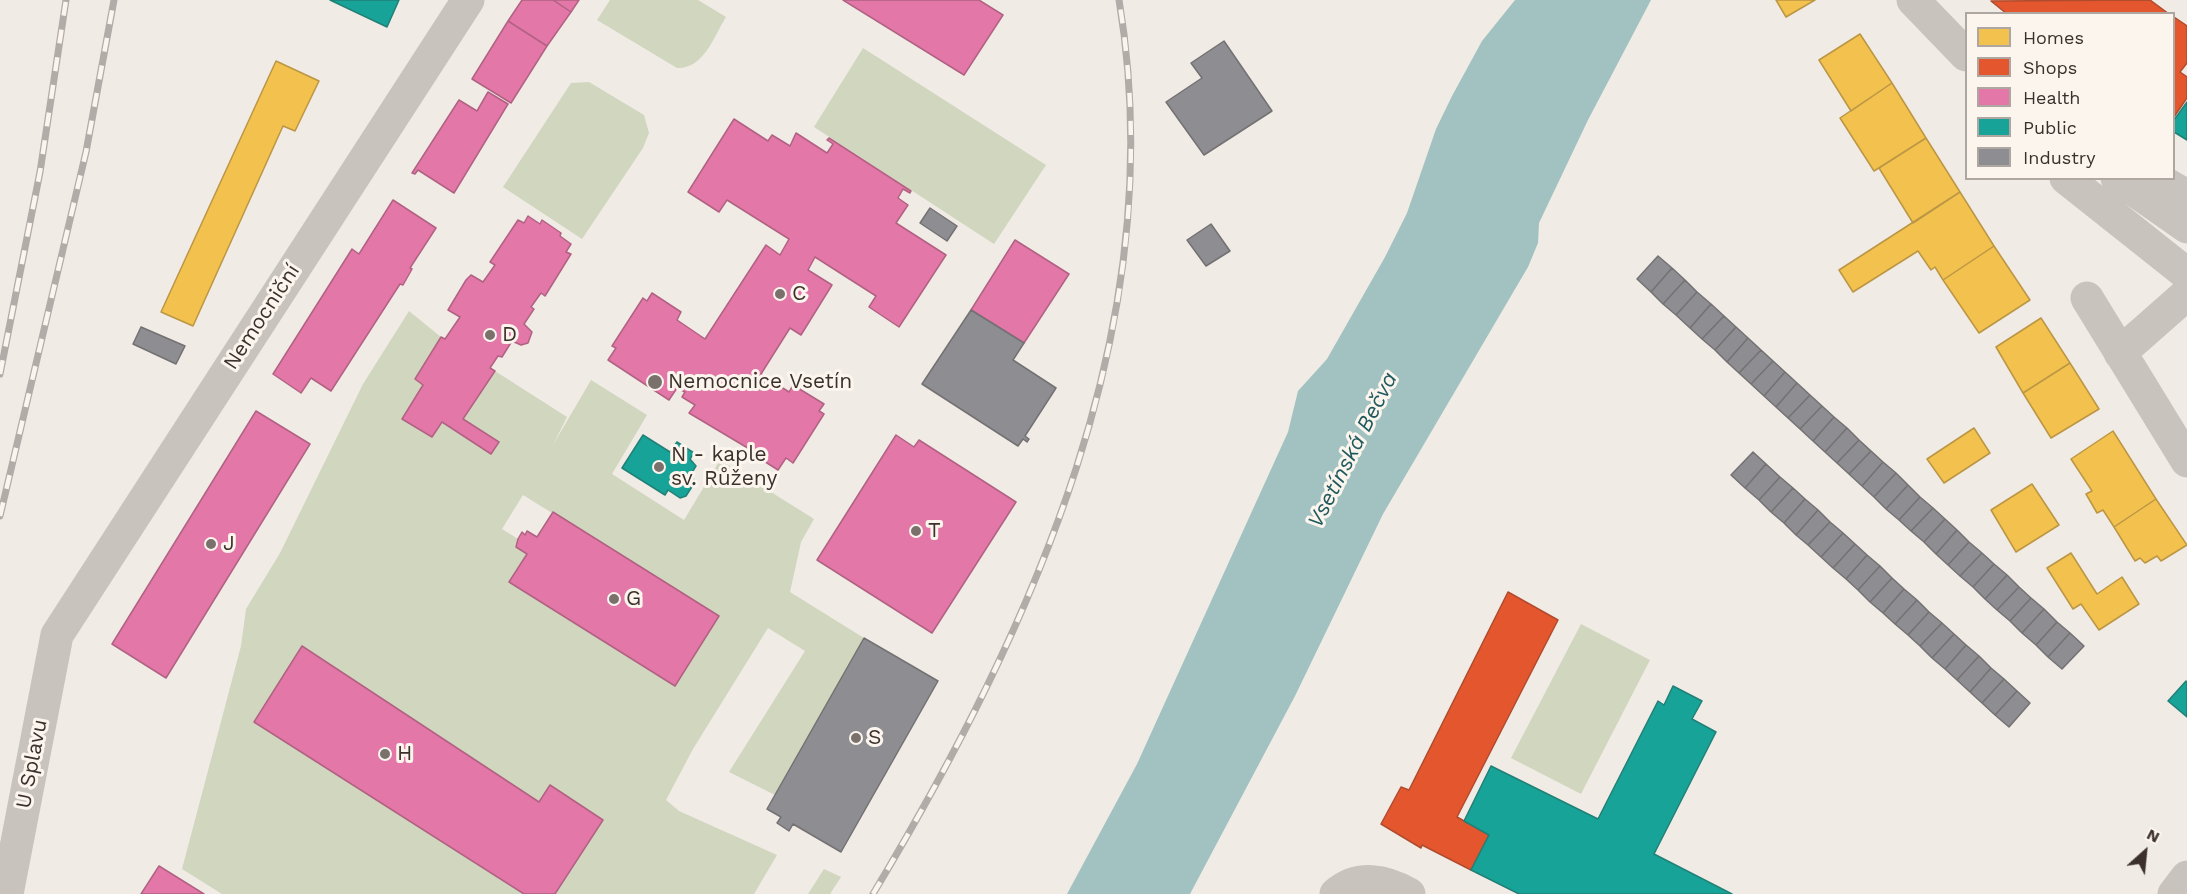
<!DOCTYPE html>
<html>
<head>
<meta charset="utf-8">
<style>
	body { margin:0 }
	#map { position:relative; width:2187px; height:894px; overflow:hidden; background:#f0ebe5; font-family:"Work Sans",sans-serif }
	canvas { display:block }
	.legend { position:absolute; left:1965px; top:12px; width:210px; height:168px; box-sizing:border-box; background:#fbf5ee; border:2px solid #aea6a0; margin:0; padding:8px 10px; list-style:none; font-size:18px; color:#3b302b }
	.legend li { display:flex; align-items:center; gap:12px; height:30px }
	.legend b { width:30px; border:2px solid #aea6a0 }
	.north { position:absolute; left:2115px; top:822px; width:60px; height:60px; -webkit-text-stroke:4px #fbf5ee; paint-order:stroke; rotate:27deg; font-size:16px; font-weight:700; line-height:24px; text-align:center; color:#3b302b }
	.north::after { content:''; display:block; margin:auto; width:21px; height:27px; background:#3b302b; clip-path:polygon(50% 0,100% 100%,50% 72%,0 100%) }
</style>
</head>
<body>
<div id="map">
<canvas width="2187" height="894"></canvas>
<ul class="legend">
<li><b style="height:16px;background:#f2c14e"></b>Homes</li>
<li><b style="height:16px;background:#e4572e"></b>Shops</li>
<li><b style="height:16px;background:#e377a8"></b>Health</li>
<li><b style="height:16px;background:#17a398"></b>Public</li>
<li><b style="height:16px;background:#8d8d92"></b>Industry</li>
</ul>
<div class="north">N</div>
</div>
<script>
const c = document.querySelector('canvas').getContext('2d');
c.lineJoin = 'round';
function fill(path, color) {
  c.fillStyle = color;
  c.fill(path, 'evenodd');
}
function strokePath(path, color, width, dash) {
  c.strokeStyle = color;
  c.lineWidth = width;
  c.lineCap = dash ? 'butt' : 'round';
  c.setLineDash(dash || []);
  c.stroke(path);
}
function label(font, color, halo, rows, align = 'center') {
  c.font = font + ' "Work Sans",sans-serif';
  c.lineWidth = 6;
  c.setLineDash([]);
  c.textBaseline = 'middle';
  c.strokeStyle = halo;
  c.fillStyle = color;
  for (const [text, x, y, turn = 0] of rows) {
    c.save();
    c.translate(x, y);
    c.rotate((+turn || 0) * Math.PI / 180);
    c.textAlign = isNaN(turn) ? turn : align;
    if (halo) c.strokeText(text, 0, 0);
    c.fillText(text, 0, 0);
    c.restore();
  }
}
const green = new Path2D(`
	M610,0H698L726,17C714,36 704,69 677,68L597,20Z
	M863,48L1046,165L994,244L814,127Z
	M589,82L644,115L649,133L643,148L582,239L503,187L571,83Z
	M409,311L441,337L423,385L402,419L432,437L442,422L492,453L499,441L463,419L495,371L567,417L553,445L591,380L647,415L612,474L684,520L720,460L814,519L801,542L790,592L864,638L775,795L729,772L805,651L768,628L693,749L666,800L679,811L777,855L754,894H555L603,820L550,786L539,802L302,646L255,722L524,894H222L182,869L241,646L246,609L280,553L363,384ZM523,495L719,616L675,686L510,582L527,554L516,547L518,539L502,529Z
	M1581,624L1650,660L1581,794L1511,758Z
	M824,869L841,877L830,894H808Z`);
const water = new Path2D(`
	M1515,0H1651L1588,120L1539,223L1538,243L1528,267L1383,514L1295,696L1190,894H1067L1137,764L1288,432L1298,391L1327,359L1385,257L1407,213L1436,129L1452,96L1482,41Z`);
const homes = new Path2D(`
	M1776,0H1815L1786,17Z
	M1860,34L1892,83L1851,111L1819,60Z
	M276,61L319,81L295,131L283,126L193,326L161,312Z
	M1892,83L1926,138L1874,171L1840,118Z
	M1926,138L1960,192L1913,223L1879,168Z
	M1960,192L1994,246L1943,280L1935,267L1931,270L1918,251L1853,292L1839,270Z
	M1994,246L2030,300L1979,333L1943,280Z
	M2041,318L2070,363L2023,393L1996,347Z
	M2070,363L2099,409L2051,438L2023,393Z
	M1974,428L1990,453L1944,483L1927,459Z
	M2113,431L2156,499L2114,527L2103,510L2097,513L2086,494L2092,491L2071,459Z
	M2032,484L2059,525L2016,552L1991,510Z
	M2156,499L2187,545L2161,561L2157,556L2145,563L2140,558L2135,561L2114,527Z
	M2071,553L2097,594L2122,577L2139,604L2099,630L2081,604L2073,609L2047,568Z`);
const shops = new Path2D(`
	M2150,0L2169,14H2007L1991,1Z
	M2174,17L2187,26V63L2180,72L2187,77V98L2174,117Z
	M1508,592L1558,620L1457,817L1489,835L1471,870L1422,845L1421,848L1381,824L1401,787L1409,790Z`);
const health = new Path2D(`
	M522,0H553L571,12L547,46L508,21Z
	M553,0H579L571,12Z
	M843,0H979L1003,15L964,75Z
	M508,21L547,46L511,103L472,79Z
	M488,92L508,104L454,193L418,170L415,174L412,173L459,100L477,111Z
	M734,119L768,141L772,135L790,146L796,133L827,153L833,144L827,140L829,138L911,191L910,193L903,189L898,198L908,205L896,223L946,255L899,327L869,307L876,296L815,257L808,270L832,285L801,335L790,328L761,374L789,392L793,385L824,404L819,411L824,414L793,463L786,458L778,470L745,449L746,447L689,413L695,405L682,397L685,392L677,388L669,400L608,360L616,348L612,346L643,298L647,301L652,293L681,312L677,320L705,339L766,245L780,255L789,239L727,200L719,212L688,192Z
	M393,200L436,228L410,268L412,269L403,285L400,284L331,391L311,378L301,393L273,374L352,249L359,254Z
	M528,216L540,224L542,220L561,233L560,236L571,244L566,252L571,254L545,296L541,293L531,307L534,309L524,324L532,332L528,343L521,345L512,341L502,357L498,356L490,368L495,371L463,419L499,442L491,454L442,422L432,437L402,419L423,385L415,379L441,337L445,339L460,317L448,310L466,280L471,275L483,282L495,265L490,262L518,220L524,223Z
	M1015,240L1069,274L1024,343L971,310Z
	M256,411L310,444L166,678L112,644Z
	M896,435L914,447L919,440L1016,502L932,633L817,560Z
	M553,512L719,616L675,686L509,582L527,554L516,547L518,539L522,532L525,535L527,531L537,537Z
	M302,646L539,802L550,785L603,820L555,894H524L254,722Z
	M159,866L204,894H141Z`);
const public = new Path2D(`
	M330,0H399L387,27Z
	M2187,102V140L2174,132V120Z
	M643,435L670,452L677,442L694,453L690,459L696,466L691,474L695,482L686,496L680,498L668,490L665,495L622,468Z
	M2186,681L2187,682V717L2168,701Z
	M1673,686L1702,701L1692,719L1716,732L1654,854L1732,894H1519L1471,870L1489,835L1464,821L1491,766L1598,819L1658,701L1664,705Z`);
const industry = new Path2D(`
	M1224,41L1272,111L1204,155L1166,102L1202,78L1191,63Z
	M930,208L957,226L947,241L920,223Z
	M1211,224L1230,251L1206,266L1187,240Z
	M1658,256L1672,268L1651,292L1637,279Z
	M1672,268L1685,280L1663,304L1651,292Z
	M1685,280L1697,292L1676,315L1663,304Z
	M1697,292L1711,304L1690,328L1676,315Z
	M1711,304L1724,316L1702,339L1690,328Z
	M971,310L1024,343L1013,360L1056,388L1025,436L1029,439L1027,442L1023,439L1018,446L922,384Z
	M1724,316L1736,327L1715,350L1702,339Z
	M141,327L185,346L176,364L133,344Z
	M1736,327L1748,338L1727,362L1715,350Z
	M1748,338L1761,350L1739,373L1727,362Z
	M1761,350L1773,361L1751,384L1739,373Z
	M1773,361L1785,372L1764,396L1751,384Z
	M1785,372L1797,383L1776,407L1764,396Z
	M1797,383L1810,395L1788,418L1776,407Z
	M1810,395L1822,406L1800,429L1788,418Z
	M1822,406L1834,417L1813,441L1800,429Z
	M1834,417L1847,428L1825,452L1813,441Z
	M1847,428L1859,440L1837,463L1825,452Z
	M1859,440L1871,451L1849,474L1837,463Z
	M1871,451L1883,462L1862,486L1849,474Z
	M1753,452L1766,464L1745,488L1731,475Z
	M1883,462L1896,473L1874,497L1862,486Z
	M1766,464L1780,477L1759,500L1745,488Z
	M1896,473L1908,485L1886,509L1874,497Z
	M1780,477L1793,488L1771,512L1759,500Z
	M1908,485L1920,497L1899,520L1886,509Z
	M1793,488L1805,499L1784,523L1771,512Z
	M1920,497L1933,508L1911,531L1899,520Z
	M1805,499L1818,510L1796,535L1784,523Z
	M1933,508L1945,519L1924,542L1911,531Z
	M1818,510L1830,522L1808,545L1796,535Z
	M1945,519L1957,530L1936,554L1924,542Z
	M1830,522L1843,533L1821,557L1808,545Z
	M1957,530L1969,542L1948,565L1936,554Z
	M1843,533L1855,544L1833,568L1821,557Z
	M1969,542L1982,553L1960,576L1948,565Z
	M1855,544L1867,555L1846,579L1833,568Z
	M1982,553L1994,564L1973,587L1960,576Z
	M1867,555L1880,566L1858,590L1846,579Z
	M1994,564L2007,575L1985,599L1973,587Z
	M1880,566L1892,578L1870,602L1858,590Z
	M2007,575L2019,587L1997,610L1985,599Z
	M1892,578L1904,589L1883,613L1870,602Z
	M2019,587L2031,598L2010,621L1997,610Z
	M1904,589L1917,600L1895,624L1883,613Z
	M2031,598L2044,609L2022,633L2010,621Z
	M1917,600L1929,612L1908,635L1895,624Z
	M2044,609L2057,622L2036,645L2022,633Z
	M1929,612L1942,623L1920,646L1908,635Z
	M2057,622L2070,633L2048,657L2036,645Z
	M1942,623L1954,634L1932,658L1920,646Z
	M2070,633L2084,646L2062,669L2048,657Z
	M1954,634L1966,645L1945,669L1932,658Z
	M864,638L938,681L841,852L793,824L789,831L777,823L781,817L767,809Z
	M1966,645L1979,656L1957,680L1945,669Z
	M1979,656L1991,668L1970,692L1957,680Z
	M1991,668L2004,679L1982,703L1970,692Z
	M2004,679L2017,691L1995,715L1982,703Z
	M2017,691L2030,703L2009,727L1995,715Z`);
const minor = new Path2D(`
	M1913,0L1966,55
	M2066,178L2187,274
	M2117,178L2187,227
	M2156,178L2187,196
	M2087,298L2187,461
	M2120,353L2187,294
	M7,894L57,635L468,0
	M1336,894C1358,875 1385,880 1409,894
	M2174,894L2187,877`);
const rail = new Path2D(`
	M0,374L40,172L66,0
	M0,516L86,152L114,0
	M873,894C1034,625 1173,322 1119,0`);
const markers = [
	[780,294,6,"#7a716c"],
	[490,335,6,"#7a716c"],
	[655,382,8,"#7a716c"],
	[659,467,6,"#7a716c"],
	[916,531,6,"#7a716c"],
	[211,544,6,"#7a716c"],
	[614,599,6,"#7a716c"],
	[856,738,6,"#7a716c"],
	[385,754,6,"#7a716c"]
];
const poiNames = [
	["C",792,294],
	["D",502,335],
	["Nemocnice Vsetín",668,382],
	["N - kaple",671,455],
	["sv. Růženy",671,479],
	["T",928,531],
	["J",223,544],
	["G",626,599],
	["S",868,738],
	["H",397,754]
];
const streetNames = [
	["Nemocniční",262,317,-57],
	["U Splavu",32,764,-79]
];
const waterNames = [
	["Vsetínská Bečva",1353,450,-63]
];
fill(green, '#d1d6bf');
fill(water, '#a1c2c1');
fill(homes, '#f2c14e');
strokePath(homes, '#bb9644', 1.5);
fill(shops, '#e4572e');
strokePath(shops, '#b14b2d', 1.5);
fill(health, '#e377a8');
strokePath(health, '#b16282', 1.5);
fill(public, '#17a398');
strokePath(public, '#228077', 1.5);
fill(industry, '#8d8d92');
strokePath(industry, '#747173', 1.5);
strokePath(minor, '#c9c3be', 33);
strokePath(rail, '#b1aca8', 7);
strokePath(rail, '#fbf5ee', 4.5, [14]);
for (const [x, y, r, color] of markers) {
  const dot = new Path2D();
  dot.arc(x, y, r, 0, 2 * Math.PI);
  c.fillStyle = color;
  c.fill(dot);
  strokePath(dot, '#fbf5ee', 2);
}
label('21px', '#3b302b', '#fbf5ee', poiNames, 'left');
label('21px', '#3b302b', '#fbf5ee', streetNames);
label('italic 22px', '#1f5a5e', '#fbf5ee', waterNames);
</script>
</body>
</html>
